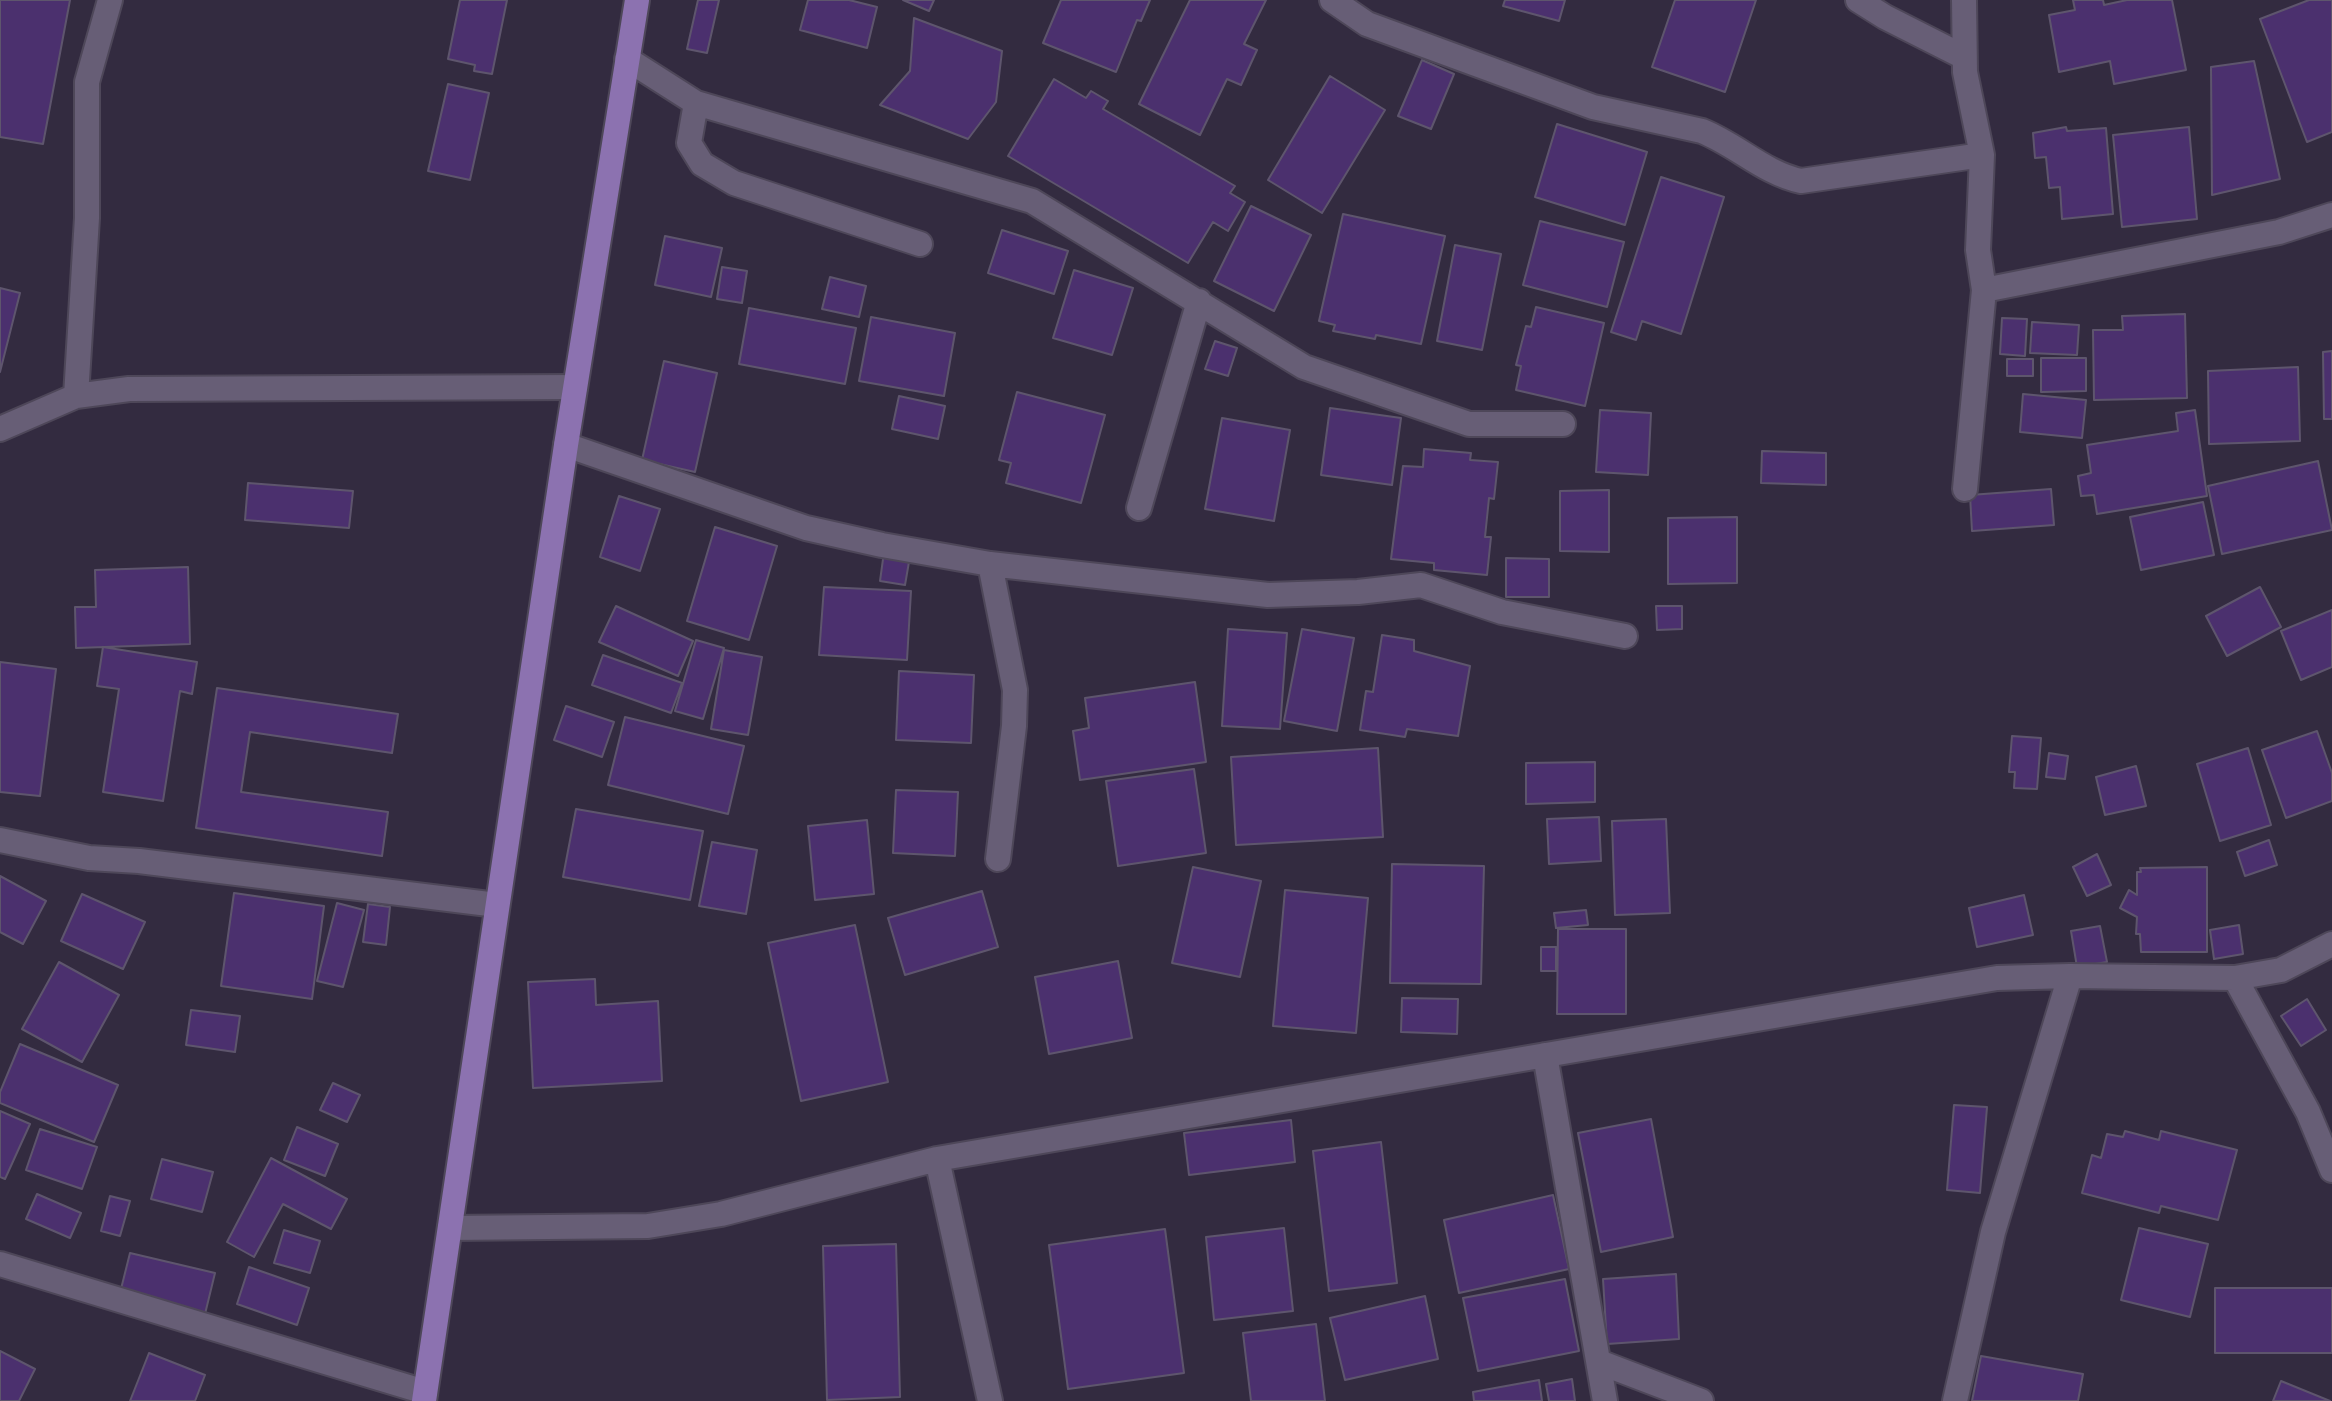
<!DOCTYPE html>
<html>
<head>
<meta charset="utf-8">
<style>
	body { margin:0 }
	canvas { display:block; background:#332b40 }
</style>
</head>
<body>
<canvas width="2332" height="1401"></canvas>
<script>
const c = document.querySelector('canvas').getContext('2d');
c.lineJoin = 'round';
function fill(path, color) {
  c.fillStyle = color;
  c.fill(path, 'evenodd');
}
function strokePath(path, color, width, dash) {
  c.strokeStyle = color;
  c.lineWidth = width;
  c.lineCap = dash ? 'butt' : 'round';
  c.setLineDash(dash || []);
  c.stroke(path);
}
const building = new Path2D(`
	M0,0H70L43,144L0,137Z
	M460,0H507L492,74L474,71L475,65L448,59Z
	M698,0H719L707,53L687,49Z
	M808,0H849L877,7L867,48L800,30Z
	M903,0H934L929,11Z
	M1061,0H1150L1141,21L1137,20L1116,72L1043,43Z
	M1190,0H1266L1244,44L1257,50L1241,85L1227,79L1200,135L1139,104Z
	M1505,0H1565L1559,21L1503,6Z
	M1675,0H1756L1725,92L1652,67Z
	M2073,0H2103L2104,5L2127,0H2172L2186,70L2114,84L2110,61L2059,72L2049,15L2075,10Z
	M2309,0H2332V132L2307,142L2260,19Z
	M914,18L1002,51L996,102L968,139L880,105L910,71Z
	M1422,60L1454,74L1431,129L1398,116Z
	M2254,61L2280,179L2212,195L2211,67Z
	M1330,76L1385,110L1322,213L1268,180Z
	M1054,79L1086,98L1091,91L1108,101L1103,109L1235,186L1230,193L1245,202L1228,231L1213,222L1188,263L1008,156Z
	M448,84L489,93L470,180L428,171Z
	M1557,124L1647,152L1625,225L1535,197Z
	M2066,127L2067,131L2106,128L2113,214L2062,219L2060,187L2049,188L2046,157L2035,158L2033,133Z
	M2189,127L2197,219L2122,227L2113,135Z
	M1661,177L1724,197L1681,334L1642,321L1636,340L1611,332Z
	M1251,206L1311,235L1274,311L1214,281Z
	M1343,214L1445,236L1421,344L1376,335L1375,339L1333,331L1335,325L1319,321Z
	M1540,221L1624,242L1607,307L1523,285Z
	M1002,230L1068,251L1054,294L988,273Z
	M665,236L722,248L711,297L655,285Z
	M1455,245L1501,254L1482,350L1437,341Z
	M722,267L747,271L742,303L717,299Z
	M1074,270L1133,288L1112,355L1053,338Z
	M830,277L866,286L859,317L822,309Z
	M0,288L20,293L0,372Z
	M1536,307L1604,323L1585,406L1516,390L1521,366L1516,365L1526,326L1531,327Z
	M749,308L856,328L845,384L739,364Z
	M2185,314L2187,398L2094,400L2093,330H2123L2122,316Z
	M871,317L955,333L944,396L859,381Z
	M2002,318L2027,319L2025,356L2000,354Z
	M2032,322L2079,325L2077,355L2030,353Z
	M1215,341L1237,348L1228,376L1205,369Z
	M2332,351V419H2324L2323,352Z
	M2041,358H2086V391L2041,392Z
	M2007,359H2033V376H2007Z
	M664,361L717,373L695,472L642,460Z
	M2298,367L2300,441L2209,444L2208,371Z
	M1017,392L1105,415L1081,503L1006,483L1011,463L999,460Z
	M2023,394L2086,400L2082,438L2020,432Z
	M899,396L945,406L938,439L892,429Z
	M1330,408L1401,418L1392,485L1321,475Z
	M1600,410L1651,413L1648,475L1596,472Z
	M2195,410L2207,496L2097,514L2094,495L2081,496L2078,476L2091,473L2087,445L2178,431L2176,413Z
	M1222,418L1290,430L1274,521L1205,509Z
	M1424,449L1471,453L1470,460L1498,462L1494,499L1489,498L1485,537H1491L1487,575L1434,570V563L1391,559L1403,466L1423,467Z
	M1762,451L1826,453V485L1761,483Z
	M2318,461L2332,530L2222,554L2208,486Z
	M248,483L353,491L349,528L245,520Z
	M2051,489L2054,525L1972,531L1970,495Z
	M1609,490V552L1560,551V491Z
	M619,496L660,509L640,571L600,557Z
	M2203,502L2214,555L2141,570L2130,517Z
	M1737,517V583L1668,584V518Z
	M715,527L777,546L749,640L687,621Z
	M884,552L910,556L905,585L880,581Z
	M1506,558L1549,559V597H1506Z
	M188,567L190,644L76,648L75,607H96L95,570Z
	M824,587L911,591L907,660L819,655Z
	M2260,587L2281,627L2227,656L2206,616Z
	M616,606L693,641L678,676L599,642Z
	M1656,606H1682V629L1657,630Z
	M2332,610V667L2301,680L2281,631Z
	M1228,629L1287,633L1280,729L1222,726Z
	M1302,629L1354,638L1337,731L1284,721Z
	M1382,635L1414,640V651L1470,666L1458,736L1407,729L1405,737L1360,730L1366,691L1373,692Z
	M696,640L724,648L703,719L675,711Z
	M103,647L197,662L192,694L180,691L163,801L103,792L119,689L97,686Z
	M724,650L762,657L748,735L711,729Z
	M603,655L682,683L671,713L592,685Z
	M0,662L56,669L40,796L0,792Z
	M899,671L974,675L971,743L896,740Z
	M1195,682L1206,762L1080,780L1073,731L1089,728L1085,698Z
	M217,688L398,714L392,753L250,732L241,792L388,812L382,856L196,828Z
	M566,706L614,722L602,757L554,740Z
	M625,717L744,746L728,814L608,785Z
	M2317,731L2332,773V801L2286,818L2262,750Z
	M2012,736L2041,738L2037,789L2014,788L2015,772H2009Z
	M1378,748L1383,837L1236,845L1231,757Z
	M2248,748L2271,825L2220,841L2197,764Z
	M2049,753L2068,756L2065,779L2046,777Z
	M1595,762V802L1526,804V763Z
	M2136,766L2146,806L2105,815L2096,777Z
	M1194,769L1206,853L1118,866L1106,781Z
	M896,790L958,792L955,856L893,853Z
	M576,809L703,831L690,900L563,877Z
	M1599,817L1601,861L1549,864L1547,819Z
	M1666,819L1670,913L1615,915L1612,821Z
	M867,820L874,894L815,900L808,826Z
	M2269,840L2277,865L2245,876L2237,852Z
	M712,842L757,850L746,914L699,906Z
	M2097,854L2111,885L2087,896L2073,867Z
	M1392,864L1484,866L1481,984L1390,983Z
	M1193,867L1261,881L1240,977L1172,963Z
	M2207,867V952H2141L2140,934H2136L2137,917L2120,908L2129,890L2137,895V872H2141L2140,868Z
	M0,876L46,901L23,944L0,932Z
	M1285,890L1368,898L1356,1033L1273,1026Z
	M982,891L998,947L905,975L888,918Z
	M234,893L324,906L312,999L221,986Z
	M82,894L145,922L123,969L61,941Z
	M2024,895L2033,935L1977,947L1969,908Z
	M337,903L364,910L343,987L317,981Z
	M368,904L390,907L386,945L363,942Z
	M1586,910L1588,925L1556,928L1554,913Z
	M855,925L888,1082L801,1101L768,943Z
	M2239,925L2243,954L2214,959L2210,930Z
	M2100,926L2107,962L2077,967L2071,931Z
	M1558,929H1626V1014H1557Z
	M1541,947H1556V971H1541Z
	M1118,961L1132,1038L1049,1054L1035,977Z
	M59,962L119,995L82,1062L22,1029Z
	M595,979L596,1005L658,1001L662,1081L533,1088L528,982Z
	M1402,998L1458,999L1457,1034L1401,1032Z
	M2307,999L2326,1030L2301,1046L2281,1016Z
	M191,1010L240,1016L235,1052L186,1045Z
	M20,1044L118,1085L94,1142L0,1103V1092Z
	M333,1083L360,1095L347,1122L320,1110Z
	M1954,1105L1987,1107L1980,1193L1947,1190Z
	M0,1111L30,1124L5,1179L0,1177Z
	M1651,1119L1673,1237L1601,1252L1578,1133Z
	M1291,1120L1295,1162L1189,1175L1184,1133Z
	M297,1127L338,1144L325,1176L284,1160Z
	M40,1129L97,1147L82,1189L26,1170Z
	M2125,1131L2159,1140L2161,1131L2237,1150L2218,1220L2161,1206L2159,1213L2082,1193L2092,1155L2101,1158L2107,1134L2123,1137Z
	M1381,1142L1397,1283L1329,1291L1313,1151Z
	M271,1158L347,1199L331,1229L283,1204L254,1257L227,1242Z
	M162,1159L213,1172L202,1212L151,1199Z
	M37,1194L81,1213L70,1238L26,1219Z
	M1553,1195L1569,1269L1459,1293L1444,1220Z
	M110,1196L130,1201L120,1236L101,1231Z
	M1284,1228L1293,1311L1214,1320L1206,1237Z
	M2139,1228L2208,1244L2190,1317L2121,1300Z
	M1165,1229L1184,1373L1068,1389L1049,1245Z
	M284,1230L320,1241L310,1273L274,1263Z
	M896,1244L900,1397L827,1400L823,1246Z
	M130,1253L215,1273L205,1314L120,1293Z
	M249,1267L309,1288L297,1325L237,1304Z
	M1676,1274L1679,1339L1607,1344L1603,1279Z
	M1565,1279L1579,1351L1478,1371L1463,1298Z
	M2215,1288H2332V1353H2215Z
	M1425,1296L1438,1359L1345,1380L1330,1318Z
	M1316,1324L1325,1401H1251L1243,1333Z
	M0,1351L35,1369L19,1401H0Z
	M149,1353L205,1375L195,1401H130Z
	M1981,1356L2083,1374L2078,1401H1972Z
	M1572,1379L1575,1401H1549L1546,1384Z
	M1539,1380L1542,1401H1474L1473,1392Z
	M2281,1381L2330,1401H2273Z`);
const minor = new Path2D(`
	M1332,0L1367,24L1593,107L1702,131C1737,145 1764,173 1801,181L1982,155
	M1858,0L1885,17L1964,57
	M1964,0L1965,72L1982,155L1978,250L1984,290L1965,489
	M627,59L696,103L1032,201L1304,367L1469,424H1563
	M696,103L689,143L702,164L734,183L920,244
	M1984,290L2279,232L2332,215
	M76,396L87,218V82L110,0
	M0,429L76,396L129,389L575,387
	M566,445L806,528L882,545L990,564L1268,595L1358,592L1421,585L1502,612L1625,636
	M1139,508L1199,301
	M990,564L1015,690L1014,726L998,859
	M0,840L89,858L139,861L497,905
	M2235,978L2308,1112L2332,1170
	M1545,1055L1605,1401
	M937,1159L990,1401
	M450,1228L648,1226L721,1214L937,1159L1997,978L2070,976L2235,978L2281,970L2332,944
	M0,1264L425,1392
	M1599,1362L1701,1401
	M1955,1401L1993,1232L2070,976`);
const major = new Path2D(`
	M424,1401L566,445L637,0`);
fill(building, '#4b306e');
strokePath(building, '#5e556d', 2);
strokePath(minor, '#4e4759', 28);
strokePath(major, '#4e4759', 28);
strokePath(minor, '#675e76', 24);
strokePath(major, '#8c72b0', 24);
</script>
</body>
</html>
